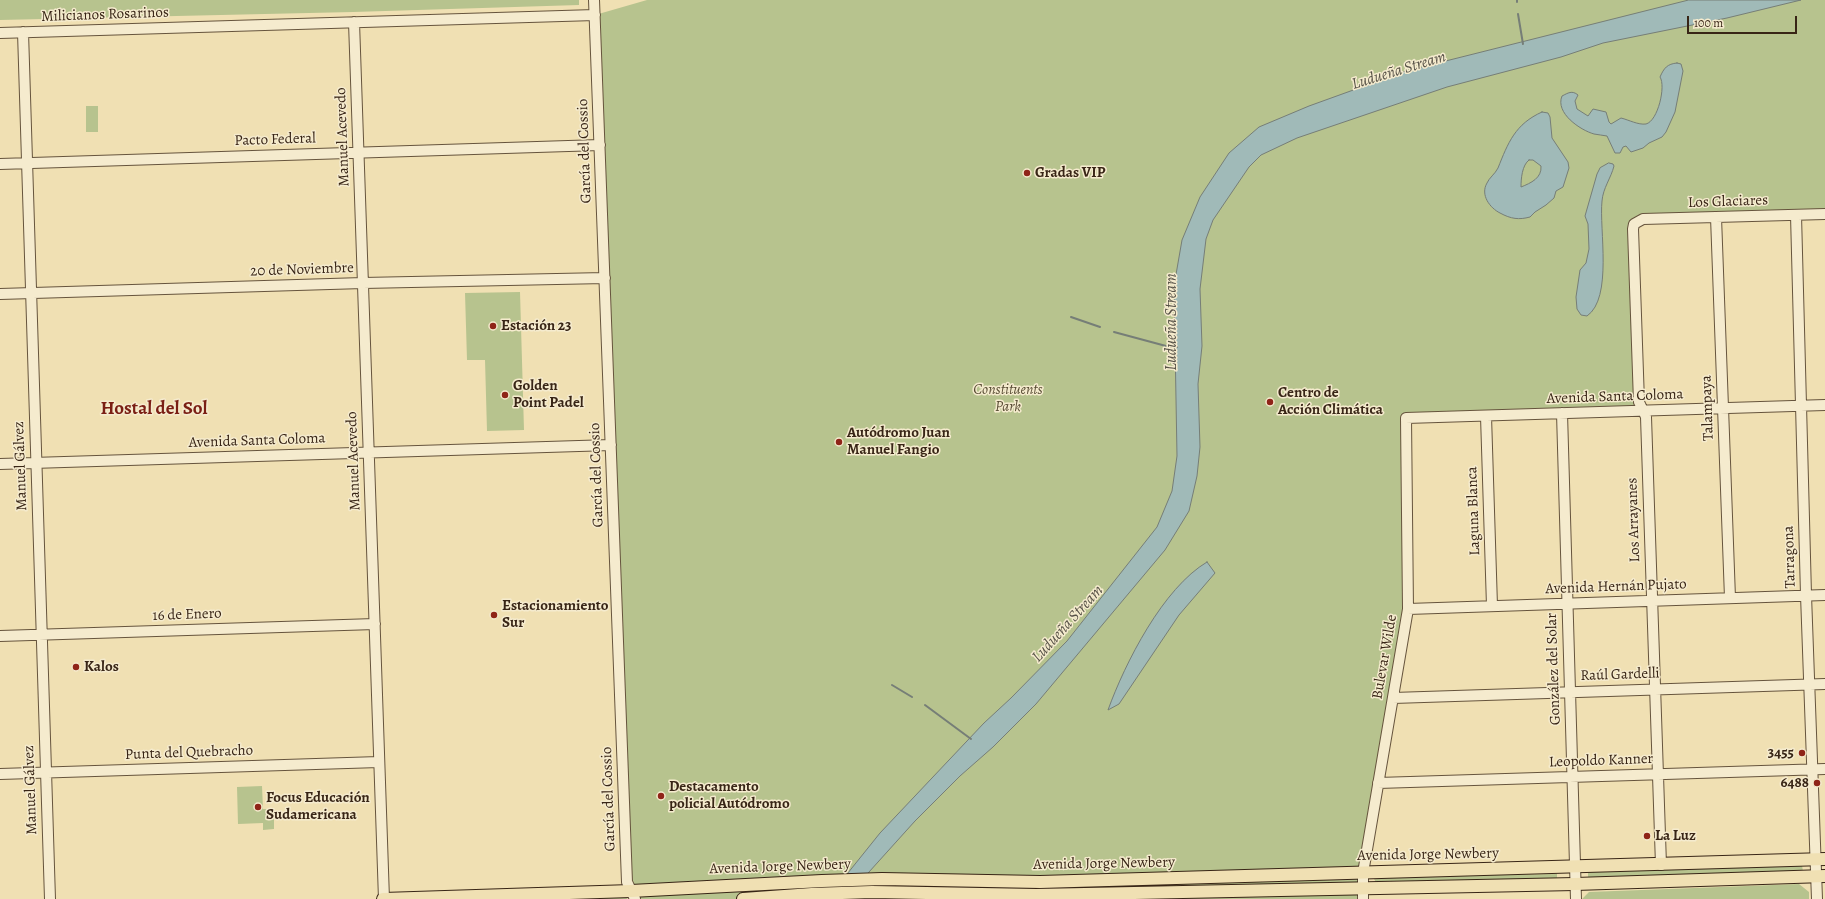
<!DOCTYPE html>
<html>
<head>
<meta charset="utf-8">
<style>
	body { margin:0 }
	#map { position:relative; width:1825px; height:899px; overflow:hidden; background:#f0e0b3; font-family:Alegreya,serif }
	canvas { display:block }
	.scale { position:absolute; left:1687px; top:16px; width:110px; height:18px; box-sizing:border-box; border:2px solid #382516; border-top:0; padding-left:5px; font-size:12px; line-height:14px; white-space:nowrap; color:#382516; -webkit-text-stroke:3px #f5ebce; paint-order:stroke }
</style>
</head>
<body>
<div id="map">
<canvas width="1825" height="899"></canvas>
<div class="scale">100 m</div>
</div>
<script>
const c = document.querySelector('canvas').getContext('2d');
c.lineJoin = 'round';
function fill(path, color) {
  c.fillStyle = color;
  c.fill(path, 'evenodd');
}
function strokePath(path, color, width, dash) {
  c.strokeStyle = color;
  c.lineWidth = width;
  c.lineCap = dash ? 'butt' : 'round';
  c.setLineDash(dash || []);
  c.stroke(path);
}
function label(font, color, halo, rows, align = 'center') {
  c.font = font + ' Alegreya,serif';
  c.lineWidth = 3;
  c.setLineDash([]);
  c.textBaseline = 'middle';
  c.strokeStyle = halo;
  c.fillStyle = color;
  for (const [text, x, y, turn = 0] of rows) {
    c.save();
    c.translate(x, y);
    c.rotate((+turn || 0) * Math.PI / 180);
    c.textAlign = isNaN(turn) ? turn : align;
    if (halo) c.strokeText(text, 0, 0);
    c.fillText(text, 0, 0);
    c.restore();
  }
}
const green = new Path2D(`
	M0,0H579V5L353,12L0,20Z
	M647,0H1825V214L1637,221L1643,410L1406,418L1408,609L1363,899H587L590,897L626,895L627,899H634L627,882L595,15Z
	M86,106H98V132H86Z
	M520,292L524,430L487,431L485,360H467L465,293Z
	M262,786L263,809H274V829L263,830V823L238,824L237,787Z
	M1802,865L1803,872L1588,879V872Z
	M1557,874V881L1377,884L1374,879L1376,877Z
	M1799,884L1809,892V899H1582L1589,892Z`);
const water = new Path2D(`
	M1689,0H1801L1727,18L1603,43L1561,57L1447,87L1297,138L1261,155L1249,167L1213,220L1206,239L1200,289L1202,346L1198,384L1200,447L1197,476L1189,511L1165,550L1036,704L993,747L960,776L915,821L869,872L848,899H827L880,833L984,723L1011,698L1067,641L1157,527L1172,491L1177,456L1174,286L1182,240L1200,197L1229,153L1259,127L1309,106L1406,71Z
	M1677,63L1681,64L1683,71L1675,112L1666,132L1662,137L1649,143L1643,148L1631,152L1626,146L1623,147L1620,153H1615L1607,136C1603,135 1598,135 1594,134C1580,130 1555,113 1562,96C1568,93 1572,90 1578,95L1575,101L1577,109L1588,116L1593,109L1606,112L1609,122L1611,124L1621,118C1629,120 1638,125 1646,124C1658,121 1666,86 1660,77C1664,68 1667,64 1677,63Z
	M1542,112L1548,113L1550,117L1552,138L1568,162L1569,168L1563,187L1556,191L1554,198L1546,205L1535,212L1530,217C1519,220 1511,219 1500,213C1490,208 1480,195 1487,183C1489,178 1495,174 1498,168C1508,143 1515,124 1542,112ZM1529,160H1533L1541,166C1542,178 1531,183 1521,187C1521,179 1522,165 1529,160Z
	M1609,163L1613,164L1614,166C1611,178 1603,188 1602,201C1599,229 1613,298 1587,316L1581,315L1577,309L1576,297L1580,270L1586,263L1589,249L1588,224L1585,216L1597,174L1600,168Z
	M1207,562L1215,573L1179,615L1119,704L1108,710C1125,663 1163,588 1207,562Z`);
const stream = new Path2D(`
	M1517,0V2
	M1518,14L1523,44
	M1071,317L1100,327
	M1114,332L1166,346L1177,347
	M892,685L912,697
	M925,705L971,739`);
const minor = new Path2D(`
	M594,0L627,882L635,899
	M354,22L384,899
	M23,32L50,899
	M0,33L595,15
	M0,164L600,145
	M1796,215L1806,595L1817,899
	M1716,217L1730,598
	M0,294L363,283L605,278
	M1562,413L1576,899
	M1486,416L1492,606
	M0,464L611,445
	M1408,609L1825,595
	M0,636L375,624
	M1393,698L1825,684
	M0,774L379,762
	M1378,783L1825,769
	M1661,865L1646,417L1639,402L1633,229L1634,224L1643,219L1825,214
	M1363,899V873L1408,609L1406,418L1825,405`);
const major = new Path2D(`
	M383,899L631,891L822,881L882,879L1040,882L1825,859
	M743,899L812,894L872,892L1036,895L1575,884L1825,876`);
const markers = [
	[1027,173,4,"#8f2418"],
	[493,326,4,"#8f2418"],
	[505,395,4,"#8f2418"],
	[1270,402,4,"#8f2418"],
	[839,442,4,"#8f2418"],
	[494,615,4,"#8f2418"],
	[76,667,4,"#8f2418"],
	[1802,753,4,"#8f2418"],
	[1817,783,4,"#8f2418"],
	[661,796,4,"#8f2418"],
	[258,807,4,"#8f2418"],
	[1647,836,4,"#8f2418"]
];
const streetNames = [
	["Milicianos Rosarinos",105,15,-2],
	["Manuel Acevedo",343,137,-92],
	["Pacto Federal",275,140,-2],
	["García del Cossio",585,151,-92],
	["Los Glaciares",1728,202,-2],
	["20 de Noviembre",302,270,-2],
	["Avenida Santa Coloma",1615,397,-2],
	["Talampaya",1708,408,-92],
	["Avenida Santa Coloma",257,441,-2],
	["Manuel Acevedo",354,461,-92],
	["Manuel Gálvez",21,466,-92],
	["García del Cossio",597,475,-92],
	["Laguna Blanca",1474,511,-92],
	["Los Arrayanes",1634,520,-92],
	["Tarragona",1790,557,-92],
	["Avenida Hernán Pujato",1616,587,-2],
	["16 de Enero",187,615,-2],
	["Bulevar Wilde",1385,657,-80],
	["González del Solar",1554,669,-92],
	["Raúl Gardelli",1620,675,-2],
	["Punta del Quebracho",189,753,-2],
	["Leopoldo Kanner",1601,761,-2],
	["Manuel Gálvez",31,790,-92],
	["García del Cossio",609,799,-92],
	["Avenida Jorge Newbery",1428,855,-1],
	["Avenida Jorge Newbery",1104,864,-1],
	["Avenida Jorge Newbery",780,867,-2]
];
const poiNames = [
	["Gradas VIP",1035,173],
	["Estación 23",501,326],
	["Golden",513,386],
	["Point Padel",513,403],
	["Centro de",1278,393],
	["Acción Climática",1278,410],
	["Autódromo Juan",847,433],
	["Manuel Fangio",847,450],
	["Estacionamiento",502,606],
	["Sur",502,623],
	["Kalos",84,667],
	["3455",1794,753,"right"],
	["6488",1809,783,"right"],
	["Destacamento",669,787],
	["policial Autódromo",669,804],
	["Focus Educación",266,798],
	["Sudamericana",266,815],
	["La Luz",1655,836]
];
const parkNames = [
	["Constituents",1008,390],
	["Park",1008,407]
];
const waterNames = [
	["Ludueña Stream",1399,71,-17],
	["Ludueña Stream",1172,322,-90],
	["Ludueña Stream",1068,624,-48]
];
const districtNames = [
	["Hostal del Sol",154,409]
];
fill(green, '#b7c38e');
fill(water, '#a0bab8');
strokePath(water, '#767e77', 1);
strokePath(stream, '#767e77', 2);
strokePath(minor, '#66543d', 12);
strokePath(major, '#382516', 14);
strokePath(minor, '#f5ebce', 10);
strokePath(major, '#f0e0b3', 12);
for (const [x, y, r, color] of markers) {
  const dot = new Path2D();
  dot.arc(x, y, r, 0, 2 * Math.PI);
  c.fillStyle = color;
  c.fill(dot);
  strokePath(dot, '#f5ebce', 1.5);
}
label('15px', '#382516', '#f5ebce', streetNames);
label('bold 15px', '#382516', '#f5ebce', poiNames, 'left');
label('italic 15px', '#584c34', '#f5ebce', parkNames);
label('italic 16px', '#575247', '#f5ebce', waterNames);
label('bold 19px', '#7a1f14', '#f5ebce', districtNames);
</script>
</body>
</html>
